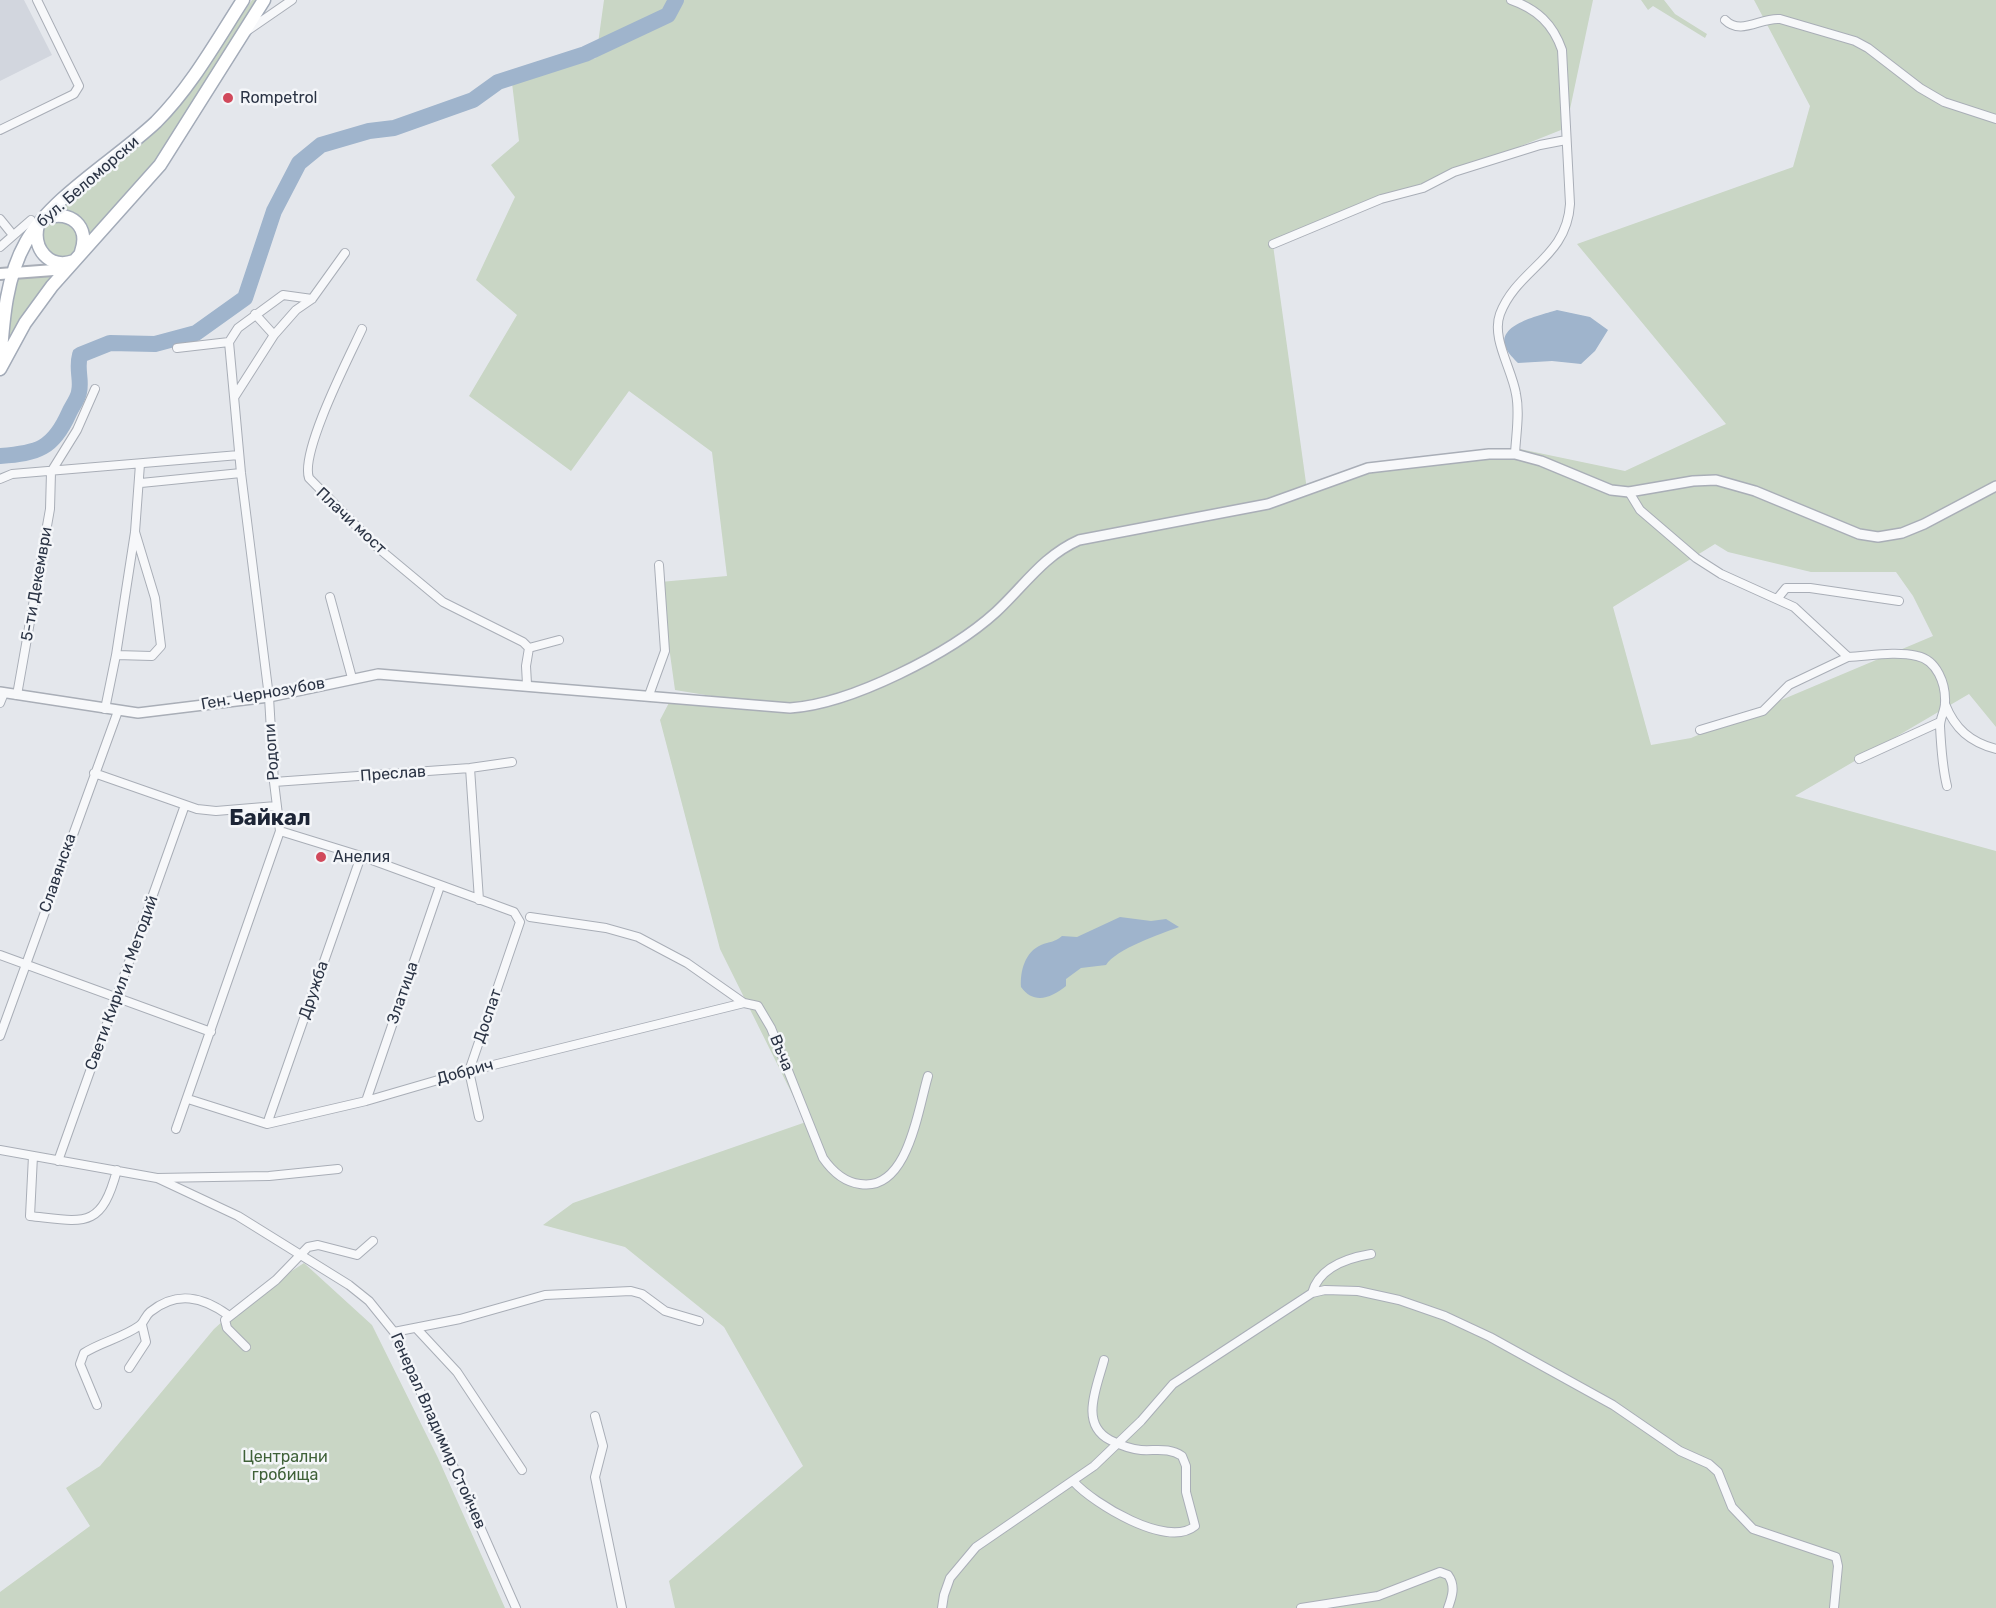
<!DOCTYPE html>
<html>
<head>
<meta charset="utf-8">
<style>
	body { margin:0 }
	canvas { display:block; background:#e4e7ec }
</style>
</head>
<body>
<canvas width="1996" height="1608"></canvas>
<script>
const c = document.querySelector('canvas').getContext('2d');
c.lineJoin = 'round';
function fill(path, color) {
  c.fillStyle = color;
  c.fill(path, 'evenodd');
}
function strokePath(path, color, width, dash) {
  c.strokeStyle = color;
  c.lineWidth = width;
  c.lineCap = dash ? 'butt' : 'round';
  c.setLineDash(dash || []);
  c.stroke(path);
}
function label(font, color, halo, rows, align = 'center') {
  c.font = font + ' Rubik,sans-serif';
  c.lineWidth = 5;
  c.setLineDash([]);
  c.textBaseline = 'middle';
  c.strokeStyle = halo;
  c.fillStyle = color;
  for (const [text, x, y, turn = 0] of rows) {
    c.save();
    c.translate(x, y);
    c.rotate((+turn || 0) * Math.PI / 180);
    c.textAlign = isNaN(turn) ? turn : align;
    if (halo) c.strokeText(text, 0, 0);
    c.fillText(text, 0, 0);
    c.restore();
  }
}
const built = new Path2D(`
	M0,0H24L52,55L0,81Z`);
const green = new Path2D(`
	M252,0H257L177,131L148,171L88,237L68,212L60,210L156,129L189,93Z
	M604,0H1593L1566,128L1273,245L1307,490L1368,468L1515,448L1625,471L1726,424L1577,244L1793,167L1810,106L1754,0H1996V727L1969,694L1795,796L1996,851V1608H675L669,1581L803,1466L724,1327L625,1247L543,1225L573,1203L806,1122L720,949L660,720L672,697L767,705L675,690L660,582L727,576L712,452L629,391L571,471L469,396L517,315L476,280L515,197L491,165L519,141L512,83L596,58ZM1715,544L1728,552L1811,572H1896L1913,596L1933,636L1691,738L1651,745L1613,607Z
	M1641,0H1664L1675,14L1707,34L1705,38L1653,6L1648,10Z
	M41 239a19 19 0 1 1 38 0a19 19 0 1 1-38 0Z
	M55,274L9,338L6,337L16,277Z
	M304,1263L372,1325L438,1458L505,1608H0V1592L90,1526L66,1488L100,1466L214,1329L244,1302Z`);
const water = new Path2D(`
	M1557,310L1590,317L1608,330L1595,351L1581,364L1552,361L1518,363C1514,359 1508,353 1506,348C1495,324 1542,315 1557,310Z
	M1120,917L1151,921L1166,919L1179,927C1160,934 1116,949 1106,965L1081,968L1066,979V986C1051,998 1034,1005 1021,987C1020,971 1025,952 1041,945C1050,941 1054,943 1062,936L1077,937Z`);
const river = new Path2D(`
	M0,456C38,453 53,449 69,413C72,406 78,399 79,392C82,380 76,369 80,355L110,343L155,344L196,333L245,298L274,211L299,163L321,145L369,131L394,128L473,100L498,82L585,54L668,15L676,0`);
const minor = new Path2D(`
	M1511,0C1537,9 1553,24 1562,50L1570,204C1567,258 1517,269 1500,314C1491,338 1512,369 1516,394C1520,413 1516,434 1515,454
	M1725,20C1741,36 1761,17 1780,19L1855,41L1868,48L1920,88L1944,102L1996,119
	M247,31L292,0
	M0,130L74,94L79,86L37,0
	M0,219L13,235
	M1273,244L1381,199L1423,188L1454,172L1540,145L1566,140
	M0,247L31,220
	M255,314L274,335
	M362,329C349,357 300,452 309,478L377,547L443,602L523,642L529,648
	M229,342L238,328L283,295L312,299
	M235,396L274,335L296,310L312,299L345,253
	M0,479L12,474L239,455
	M141,483L241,473
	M1629,492L1640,510L1696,558L1721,574L1794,607L1848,657C1870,656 1895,651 1917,656C1937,660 1946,684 1945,703C1945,711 1940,718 1940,726C1941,746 1942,766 1947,786
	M330,597L352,678
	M1777,599L1786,588H1810L1899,601
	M116,655L152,656L161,646L155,598L135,532
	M527,684L526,666L529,648L559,640
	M17,695L50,509L51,472L77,430L95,389
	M649,695L665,651L659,565
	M0,703L4,693
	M1945,704C1955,729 1970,742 1996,749
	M105,709L116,655L135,532L140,464
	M1700,730L1763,711L1789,685L1848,657
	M1859,759L1940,722
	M470,768L479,900
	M94,773L197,809L216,811L276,806
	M274,782L470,768L512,762
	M280,831L361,856L514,912L520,922L469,1071L479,1117
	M530,917L606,928L638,937L687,963L744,1003L758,1006L771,1028L823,1158C832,1171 844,1182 860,1184C908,1192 918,1109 928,1076
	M0,955L211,1032
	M0,1036L118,711
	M188,1099L267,1124L366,1101L469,1071L744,1003
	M366,1101L440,886
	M267,1124L361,856
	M176,1129L280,831L274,782L269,697L241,473L229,342L177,348
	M0,1150L157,1178L238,1216L349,1285L369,1301L394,1332L516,1608
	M33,1156L30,1216C84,1222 101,1230 117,1170
	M58,1161L185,805
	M157,1178L269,1176L338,1169
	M1312,1293C1319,1268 1347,1258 1371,1254
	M417,1329L457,1372L522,1470
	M394,1332L460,1319L545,1295L631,1291L642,1294L665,1311L699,1321
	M246,1347L227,1328L225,1320L276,1280L308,1247L318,1245L357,1255L373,1241
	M129,1368L146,1342L142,1325
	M97,1405L80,1364L84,1353C101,1342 122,1338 139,1326C144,1323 145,1316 150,1312C177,1290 203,1297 228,1315
	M595,1416L603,1446L595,1477L622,1608
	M1074,1482C1093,1503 1167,1549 1195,1526L1186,1492V1466L1182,1456C1169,1447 1155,1451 1141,1450C1129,1449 1120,1445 1110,1440C1079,1424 1097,1387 1104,1360
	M942,1608L944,1595L950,1578L976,1547L1094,1466L1141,1421L1173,1384L1312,1293L1325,1290L1358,1291L1399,1300L1445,1316L1490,1337L1613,1405L1680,1451L1709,1464L1718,1472L1732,1507L1753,1529L1836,1557L1838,1566L1834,1608
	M1301,1608L1378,1596L1440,1572L1448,1575C1456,1586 1452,1597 1448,1608`);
const tertiary = new Path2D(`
	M0,692L138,713L269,697L378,674L790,708C851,704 951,653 996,612C1024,586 1043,556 1079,540L1268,504L1368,468L1489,454H1515L1541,461L1611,490L1629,492L1693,481L1716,480L1755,491L1859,534L1878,537L1902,533L1924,524L1996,486`);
const secondary = new Path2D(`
	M0,274L67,269`);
const primary = new Path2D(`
	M45,218C71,210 90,226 81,252
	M38,225C32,248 49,270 74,261
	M0,365C3,324 5,279 26,242C51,197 118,158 156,122C191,87 216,42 243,0
	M0,369L25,323L52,286L160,165L264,0`);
const markers = [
	[228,98,6,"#d1495b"],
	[321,857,6,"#d1495b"]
];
const poiNames = [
	["Rompetrol",240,98],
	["Анелия",333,857]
];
const streetNames = [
	["бул. Беломорски",88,182,-41],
	["Плачи мост",351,521,43],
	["5-ти Декември",37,584,-80],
	["Ген. Чернозубов",263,694,-10],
	["Родопи",272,752,-94],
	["Преслав",393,774,-4],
	["Славянска",58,873,-71],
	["Свети Кирил и Методий",122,983,-70],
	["Дружба",314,990,-71],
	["Златица",403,993,-71],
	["Доспат",488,1016,-71],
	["Въча",781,1053,68],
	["Добрич",465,1072,-15],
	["Генерал Владимир Стойчев",438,1431,66]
];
const parkNames = [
	["Централни",285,1457],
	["гробища",285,1475]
];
const districtNames = [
	["Байкал",270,819]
];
fill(built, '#d2d6de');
fill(green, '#c9d6c5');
fill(water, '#9fb4cc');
strokePath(river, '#9fb4cc', 16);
strokePath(minor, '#a9aeb7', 10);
strokePath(tertiary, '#a9aeb7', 12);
strokePath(secondary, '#a9aeb7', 14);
strokePath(primary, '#a3abb8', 15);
strokePath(minor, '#f7f8fa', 8);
strokePath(tertiary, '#f7f8fa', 9);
strokePath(secondary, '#fff', 10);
strokePath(primary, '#fff', 12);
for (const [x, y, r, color] of markers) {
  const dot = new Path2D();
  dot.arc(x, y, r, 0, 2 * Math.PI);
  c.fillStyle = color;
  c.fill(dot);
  strokePath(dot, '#f4f6f9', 2);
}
label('16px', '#2b3445', '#f4f6f9', poiNames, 'left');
label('16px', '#2b3445', '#f4f6f9', streetNames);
label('16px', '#3f6138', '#f4f6f9', parkNames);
label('bold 22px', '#1d2536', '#f4f6f9', districtNames);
</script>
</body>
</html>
